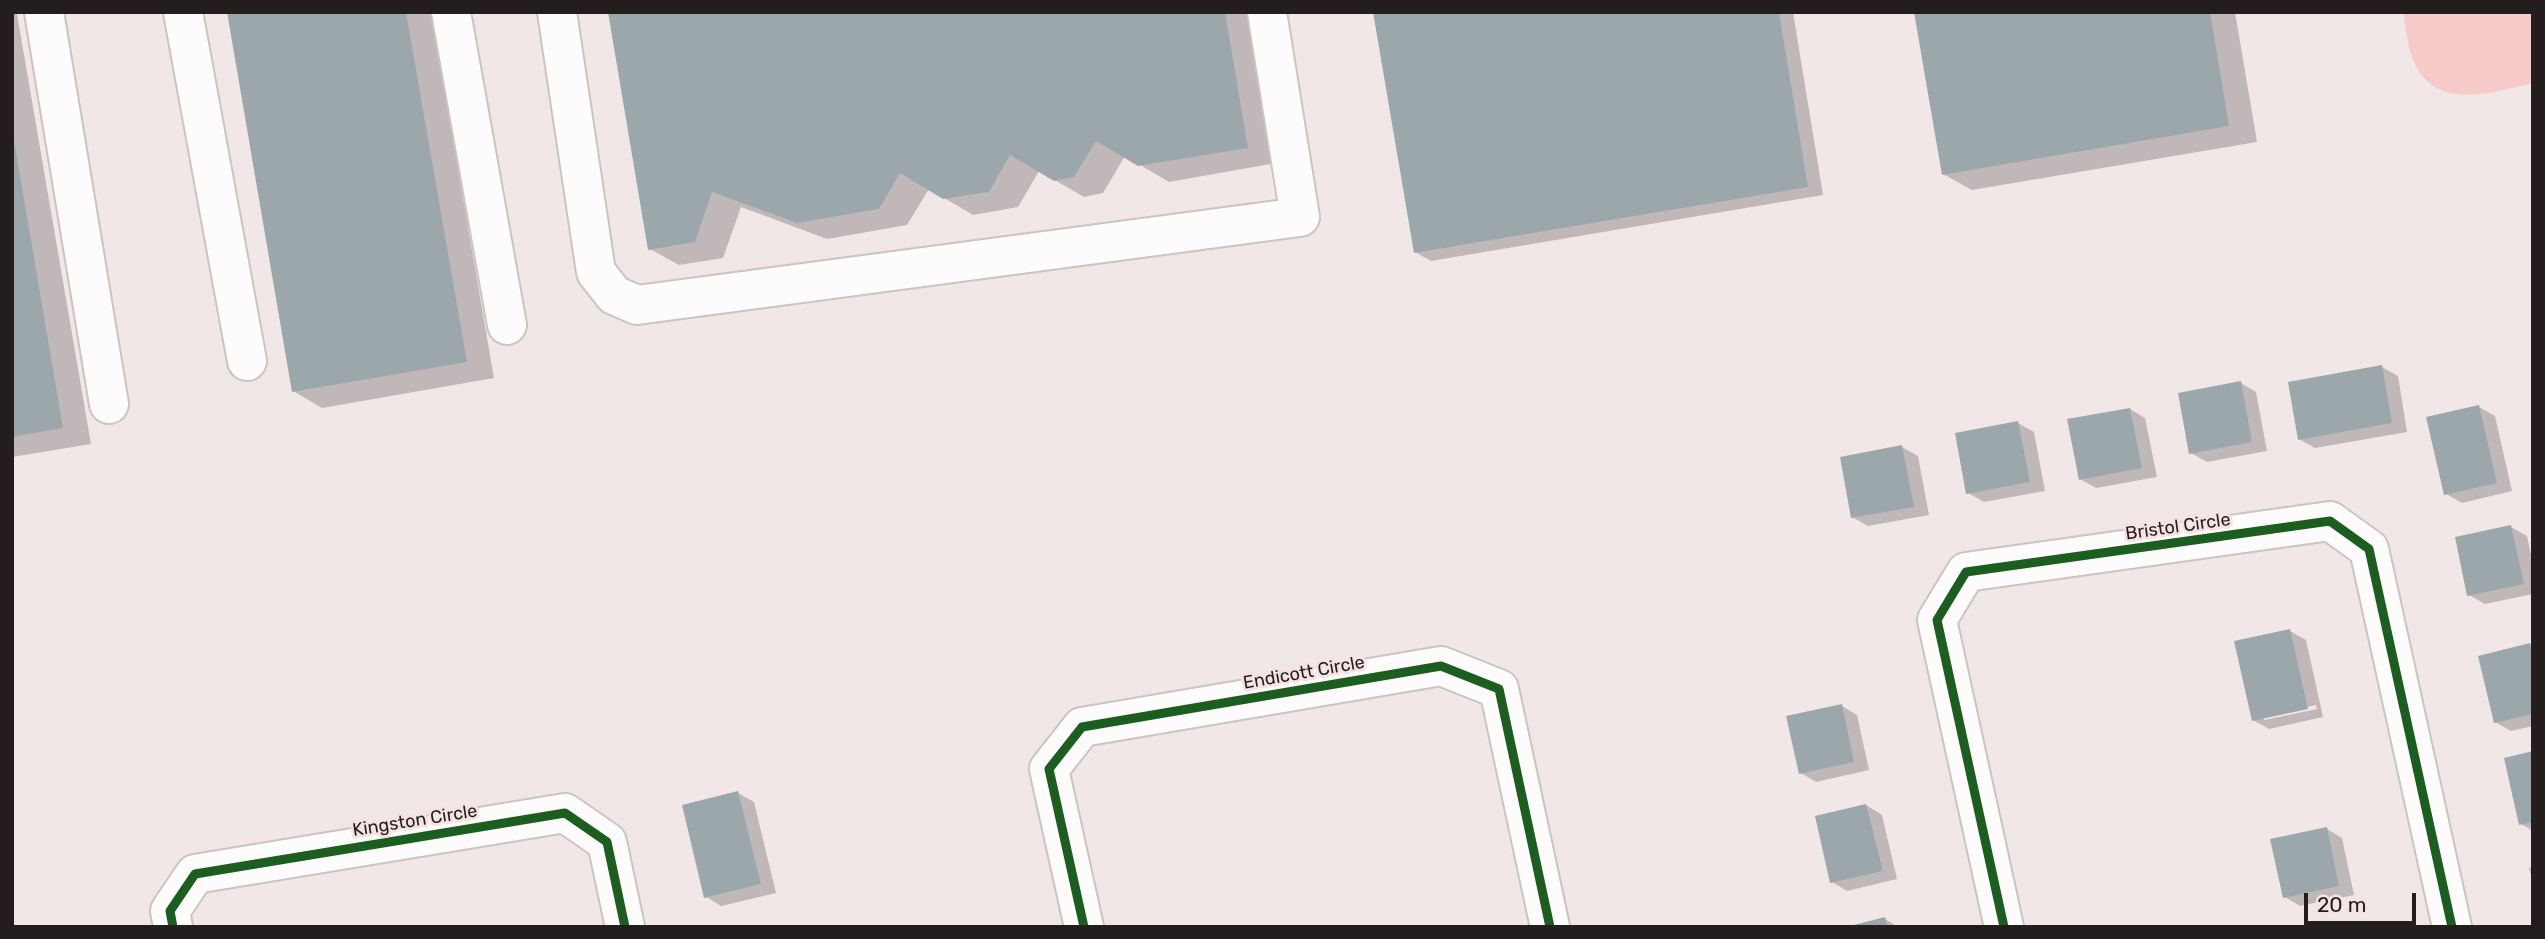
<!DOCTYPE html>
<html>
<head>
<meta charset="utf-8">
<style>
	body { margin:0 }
	#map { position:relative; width:2545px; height:939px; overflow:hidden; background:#f1e7e6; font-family:Rubik,sans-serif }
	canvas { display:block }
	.frame { position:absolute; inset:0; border:14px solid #231d1d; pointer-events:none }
	.scale { position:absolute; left:2304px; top:893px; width:112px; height:32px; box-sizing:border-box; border:4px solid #231d1d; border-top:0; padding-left:9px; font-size:21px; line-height:24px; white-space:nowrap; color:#231d1d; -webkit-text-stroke:5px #f5e3e2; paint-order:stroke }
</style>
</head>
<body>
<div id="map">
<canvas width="2545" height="939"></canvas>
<div class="frame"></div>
<div class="scale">20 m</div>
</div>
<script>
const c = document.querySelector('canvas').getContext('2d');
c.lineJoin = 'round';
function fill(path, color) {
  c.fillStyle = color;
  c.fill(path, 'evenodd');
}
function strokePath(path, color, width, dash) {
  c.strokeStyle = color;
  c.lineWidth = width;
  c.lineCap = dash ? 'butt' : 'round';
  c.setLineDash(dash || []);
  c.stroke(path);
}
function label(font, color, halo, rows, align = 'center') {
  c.font = font + ' Rubik,sans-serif';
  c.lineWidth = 6;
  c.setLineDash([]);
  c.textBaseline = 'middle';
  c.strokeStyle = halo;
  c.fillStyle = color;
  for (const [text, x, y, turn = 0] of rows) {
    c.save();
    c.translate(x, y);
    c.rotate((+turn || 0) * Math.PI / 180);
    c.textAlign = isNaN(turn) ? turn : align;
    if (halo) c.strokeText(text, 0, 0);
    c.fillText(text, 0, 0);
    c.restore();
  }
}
const water = new Path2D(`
	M2403,12H2533V83C2491,93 2435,112 2413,60C2407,46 2406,27 2403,12Z`);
const shadow = new Path2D(`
	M12,12L17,14L91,444L12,457Z
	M228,12H431L494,378L322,408L293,391Z
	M610,12H1251L1276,163L1169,182L1125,156L1103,193L1084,197L1039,171L1018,207L973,215L929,189L907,225L827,239L741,207L723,258L679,265L650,249Z
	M1375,12H1793L1823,195L1431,261L1415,252Z
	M1916,12H2235L2257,142L1972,190L1943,174Z
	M2382,367L2398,376L2407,432L2315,448L2299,439Z
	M2241,383L2256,392L2267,451L2207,462L2191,453Z
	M2479,407L2495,416L2512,491L2462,503L2446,494Z
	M2130,409L2145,418L2157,477L2096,488L2080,479Z
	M2018,423L2034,432L2045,491L1984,502L1968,493Z
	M1902,447L1918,456L1929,515L1868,526L1852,517Z
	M2511,527L2527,536L2533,564V594L2485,604L2469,595Z
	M2290,631L2306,640L2323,717L2269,729L2253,720ZM2316,705L2317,709L2264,720V717Z
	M2530,645L2533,647V726L2511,731L2495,722Z
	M1842,706L1857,715L1869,770L1816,782L1801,773Z
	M2533,753V831L2521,824Z
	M738,793L754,802L776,893L721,906L705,896Z
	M1866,805L1882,815L1897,879L1847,891L1832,882Z
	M2327,829L2342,838L2354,895L2300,906L2285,897Z
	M2533,867V882L2529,868Z
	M1885,919L1898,927H1854Z`);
const building = new Path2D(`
	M227,12H406L467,362L292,392Z
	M608,12H1225L1248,148L1138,166L1096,141L1074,177L1054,181L1010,155L989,192L943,199L900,173L879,209L797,223L712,192L695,242L648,250Z
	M1373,12H1779L1808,187L1414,253Z
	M1914,12H2210L2229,126L1942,175Z
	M14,140L63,428L12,437V141Z
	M2382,365L2392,423L2298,440L2288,382Z
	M2241,381L2252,442L2189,454L2178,393Z
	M2479,405L2497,483L2444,495L2426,417Z
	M2130,408L2142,468L2079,480L2067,419Z
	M2018,421L2030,482L1966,494L1955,433Z
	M1902,445L1914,507L1851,518L1840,457Z
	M2511,525L2524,584L2467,596L2455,537Z
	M2290,629L2308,709L2252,721L2234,641Z
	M2530,643L2533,655V714L2494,723L2478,656Z
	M1842,704L1854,762L1799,774L1786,716Z
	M2533,751V822L2519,825L2504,758Z
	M738,791L761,884L704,898L682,805Z
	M1866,804L1883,871L1830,883L1815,816Z
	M2327,827L2339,886L2283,898L2270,839Z
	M1885,917L1888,927H1851L1850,926Z`);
const minor = new Path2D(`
	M44,12L109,404
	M183,12L247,361
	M451,12L507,325
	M557,12L596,272L614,295L637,305L1300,217L1267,12
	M173,927L170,911L195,874L565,813L607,842L625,927
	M1084,927L1049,769L1082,727L1441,666L1499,689L1550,927
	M2004,927L1937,620L1966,572L2330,521L2369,549L2452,927`);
const cycleway = new Path2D(`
	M173,927L170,911L195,874L565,813L607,842L625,927
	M1084,927L1049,769L1082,727L1441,666L1499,689L1550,927
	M2004,927L1937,620L1966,572L2330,521L2369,549L2452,927`);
const streetNames = [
	["Bristol Circle",2178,527,-8],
	["Endicott Circle",1304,673,-10],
	["Kingston Circle",415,821,-9]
];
fill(water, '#f6cbc9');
fill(shadow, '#0003');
fill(building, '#9ca7ac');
strokePath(minor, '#cbc4c3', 42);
strokePath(minor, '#fdfbfb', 38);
strokePath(cycleway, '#1b5e20', 9);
label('18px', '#231d1d', '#f5e3e2', streetNames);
</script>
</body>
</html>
